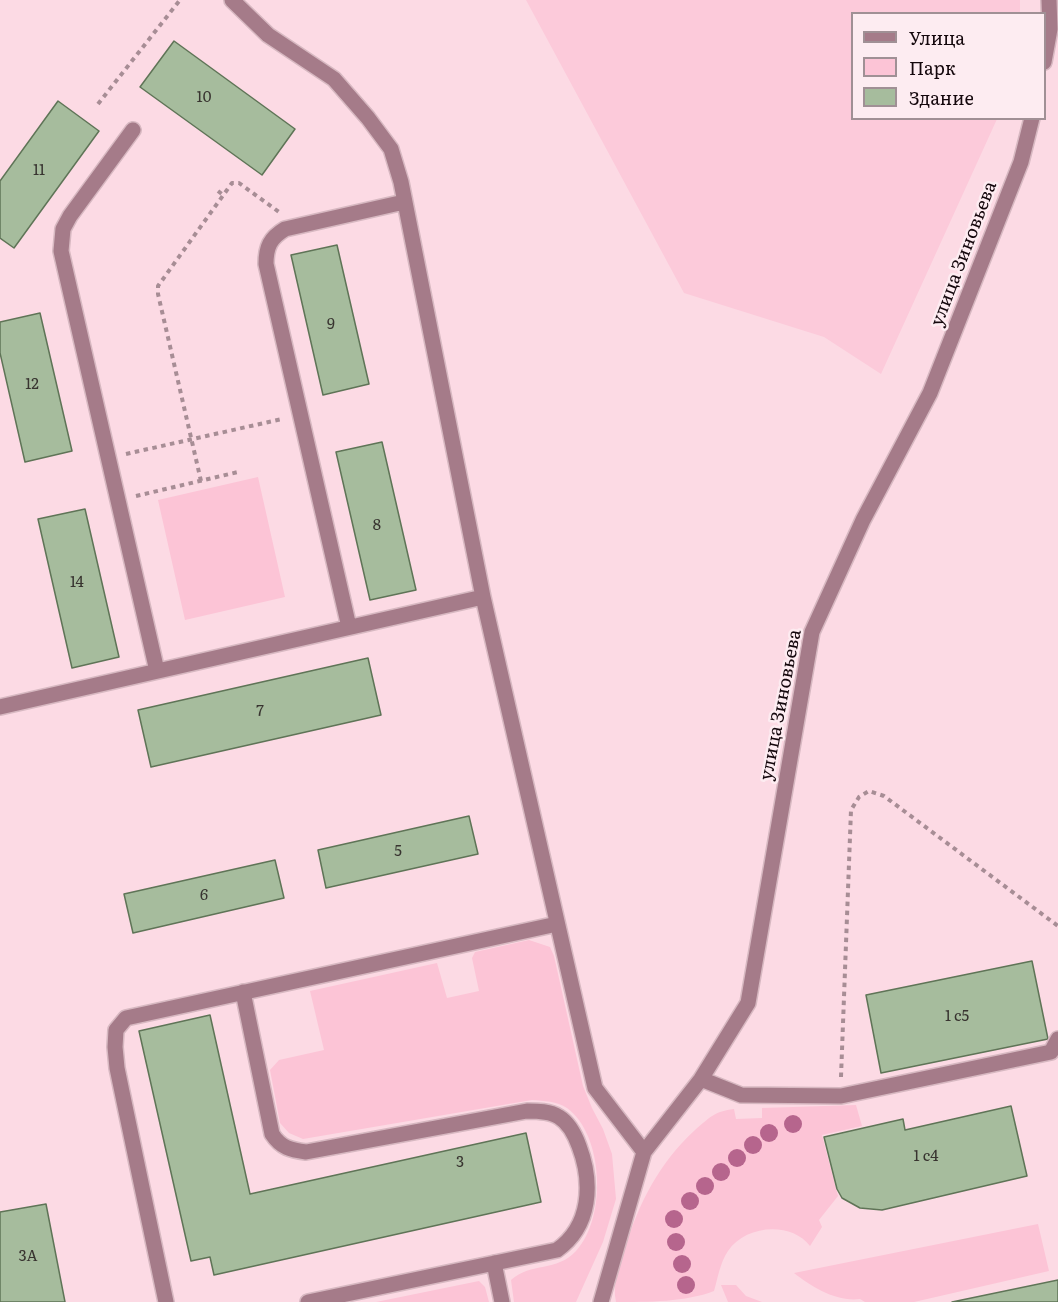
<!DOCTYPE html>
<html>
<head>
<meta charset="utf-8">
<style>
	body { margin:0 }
	#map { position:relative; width:1058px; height:1302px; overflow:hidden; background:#fcdae4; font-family:Literata,serif }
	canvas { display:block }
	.legend { position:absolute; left:851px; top:12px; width:195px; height:108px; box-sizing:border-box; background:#fdecf1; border:2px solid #a09095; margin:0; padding:8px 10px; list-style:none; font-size:18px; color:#14070c }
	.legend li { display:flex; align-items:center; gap:12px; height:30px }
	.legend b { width:30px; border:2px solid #a09095 }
</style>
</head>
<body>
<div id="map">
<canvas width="1058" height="1302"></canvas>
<ul class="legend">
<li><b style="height:8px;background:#a57b89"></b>Улица</li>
<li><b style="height:16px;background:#fcc4d6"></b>Парк</li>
<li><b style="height:16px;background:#a6bc9d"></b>Здание</li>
</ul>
</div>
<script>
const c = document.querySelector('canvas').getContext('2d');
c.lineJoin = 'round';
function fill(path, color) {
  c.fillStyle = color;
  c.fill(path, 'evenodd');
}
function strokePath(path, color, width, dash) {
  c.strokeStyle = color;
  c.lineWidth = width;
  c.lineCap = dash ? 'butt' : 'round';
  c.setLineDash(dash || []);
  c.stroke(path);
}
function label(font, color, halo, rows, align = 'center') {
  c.font = font + ' Literata,serif';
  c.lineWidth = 5;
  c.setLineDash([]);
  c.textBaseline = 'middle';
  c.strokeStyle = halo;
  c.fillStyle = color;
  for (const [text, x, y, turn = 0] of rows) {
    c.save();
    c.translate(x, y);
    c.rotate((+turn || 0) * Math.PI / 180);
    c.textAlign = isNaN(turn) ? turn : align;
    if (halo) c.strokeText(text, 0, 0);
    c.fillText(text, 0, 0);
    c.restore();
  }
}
const built = new Path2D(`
	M526,0H1020V13L852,14V118L997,119L881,374L824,337L684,293Z`);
const green = new Path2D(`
	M258,477L285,597L185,620L158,500Z
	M529,940L550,947L554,956L583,1086L592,1108L603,1129L612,1154L616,1199L603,1242L576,1302H514L511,1280C531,1262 557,1272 576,1251C607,1218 604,1135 567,1108C557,1101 544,1101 532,1100L303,1139L289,1133L280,1123L270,1070L279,1060L324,1050L310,991L437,963L447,998L479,991L472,958L475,952Z
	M856,1105L862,1126L822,1135L838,1196L819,1220L822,1227L810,1246C791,1221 745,1225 728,1251C720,1263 718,1277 714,1291C686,1302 648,1302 616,1302C612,1283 619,1267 625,1248C639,1203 659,1163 695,1130C709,1118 715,1111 734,1109L736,1119L762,1118V1108Z
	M1038,1224L1049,1271L914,1302H865L860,1299C836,1302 812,1287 794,1273Z
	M479,1281L485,1287L489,1302H376Z
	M721,1285H736L746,1296L762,1302H728Z`);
const building = new Path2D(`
	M174,41L295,129L262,175L140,87Z
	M58,101L99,131L14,248L0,238V181Z
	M337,245L369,384L323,395L291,255Z
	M40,313L72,451L25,462L0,353V322Z
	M382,442L416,590L370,600L336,452Z
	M85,509L119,657L72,668L38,519Z
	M368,658L381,715L151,767L138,710Z
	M469,816L478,854L326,888L318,850Z
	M275,860L284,898L133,933L124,894Z
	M1032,961L1048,1039L881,1073L866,995Z
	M210,1015L250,1194L526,1133L541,1202L214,1275L210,1257L191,1261L139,1031Z
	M1011,1106L1027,1176L882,1210L860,1208L842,1198L837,1189L824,1137L903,1119L905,1130Z
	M46,1204L65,1302H0V1212Z
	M1058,1280V1302H952Z`);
const path = new Path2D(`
	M98,104L180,0
	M218,191L223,195
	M126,454L282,419
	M201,481L158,294V286L232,183H239L279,212
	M136,496L238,472
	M841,1077L851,810L859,797L869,791L884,796L1058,926`);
const minor = new Path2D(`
	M232,0L268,35L334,79L368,118L391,149L401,182L483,597L595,1088L644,1152
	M1044,62L1050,29L1049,0
	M133,130L70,216L63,229L61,251L157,671
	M349,627L266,264C266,247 270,238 285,229L404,202
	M0,707L483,597
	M243,992L272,1134C281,1148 291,1150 306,1152L527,1111C537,1111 550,1111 559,1117C569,1123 575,1135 579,1146C593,1183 591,1226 557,1250L308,1302
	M701,1079L741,1095L841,1096L1051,1052L1058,1039
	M494,1263L502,1302
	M166,1302L117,1068L115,1047L116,1030L126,1018L557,924
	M601,1302L644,1152L701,1079L748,1003L812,632L863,520L930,393L1021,162L1032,118`);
const trees = [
	[793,1124],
	[769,1133],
	[753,1145],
	[737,1158],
	[721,1172],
	[705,1186],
	[690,1201],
	[674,1219],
	[676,1242],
	[682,1264],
	[686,1285]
];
const numberNames = [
	["10",204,98],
	["11",39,171],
	["9",331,325],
	["12",32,385],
	["8",377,526],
	["14",77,583],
	["7",260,712],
	["5",398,852],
	["6",204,896],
	["1 с5",957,1017],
	["1 с4",926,1157],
	["3",460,1163],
	["3А",28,1257]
];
const streetNames = [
	["улица Зиновьева",964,254,-69],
	["улица Зиновьева",781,705,-79]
];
fill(built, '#fccada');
fill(green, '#fcc4d6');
fill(building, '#a6bc9d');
strokePath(building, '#5f7457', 1.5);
strokePath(minor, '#d7b8c1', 18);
strokePath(path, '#a78d95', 4, [4.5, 4.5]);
strokePath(minor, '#a57b89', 15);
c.fillStyle = '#b6658d';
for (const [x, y] of trees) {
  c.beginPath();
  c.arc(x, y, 9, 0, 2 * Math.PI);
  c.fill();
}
label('15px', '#383430', null, numberNames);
label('18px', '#14070c', '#fdecf1', streetNames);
</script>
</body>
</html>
